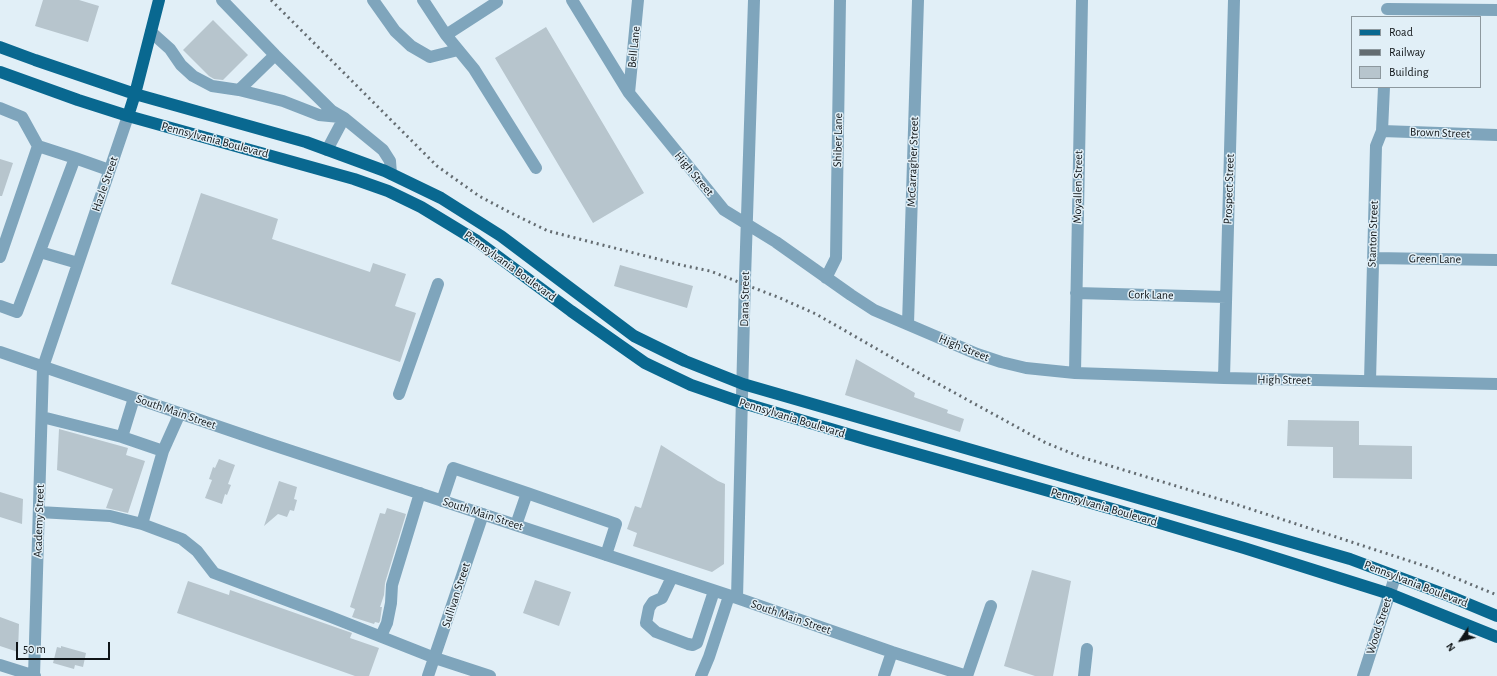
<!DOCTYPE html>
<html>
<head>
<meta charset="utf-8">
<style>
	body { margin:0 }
	#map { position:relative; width:1497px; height:676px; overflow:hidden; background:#e1eff7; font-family:"Alegreya Sans",sans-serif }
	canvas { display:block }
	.legend { position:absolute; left:1351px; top:16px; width:130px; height:72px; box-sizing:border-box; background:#e1eff7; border:1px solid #8d989e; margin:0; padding:5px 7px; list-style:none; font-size:12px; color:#101518 }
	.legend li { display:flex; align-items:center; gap:8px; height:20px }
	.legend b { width:20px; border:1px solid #8d989e }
	.north { position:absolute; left:1441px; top:620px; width:40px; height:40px; -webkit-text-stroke:3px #e1eff7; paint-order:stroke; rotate:235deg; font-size:11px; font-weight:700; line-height:16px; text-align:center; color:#101518 }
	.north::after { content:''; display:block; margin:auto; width:14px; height:18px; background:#101518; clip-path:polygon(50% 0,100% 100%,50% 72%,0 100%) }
	.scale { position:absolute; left:16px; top:642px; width:94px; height:18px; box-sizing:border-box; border:2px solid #101518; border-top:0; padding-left:5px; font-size:12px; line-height:14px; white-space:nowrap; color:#101518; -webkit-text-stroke:3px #e1eff7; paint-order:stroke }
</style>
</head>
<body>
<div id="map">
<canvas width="1497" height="676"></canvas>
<ul class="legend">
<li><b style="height:5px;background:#096890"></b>Road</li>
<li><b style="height:5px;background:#646c71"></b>Railway</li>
<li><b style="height:11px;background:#b7c5cd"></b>Building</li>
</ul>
<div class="north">N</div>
<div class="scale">50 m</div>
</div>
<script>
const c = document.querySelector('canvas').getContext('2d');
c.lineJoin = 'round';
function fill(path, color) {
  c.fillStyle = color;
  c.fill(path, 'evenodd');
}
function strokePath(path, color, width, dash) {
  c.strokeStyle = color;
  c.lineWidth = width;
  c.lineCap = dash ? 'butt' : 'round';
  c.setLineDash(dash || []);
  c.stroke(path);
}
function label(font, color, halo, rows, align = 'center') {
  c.font = font + ' "Alegreya Sans",sans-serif';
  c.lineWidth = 3;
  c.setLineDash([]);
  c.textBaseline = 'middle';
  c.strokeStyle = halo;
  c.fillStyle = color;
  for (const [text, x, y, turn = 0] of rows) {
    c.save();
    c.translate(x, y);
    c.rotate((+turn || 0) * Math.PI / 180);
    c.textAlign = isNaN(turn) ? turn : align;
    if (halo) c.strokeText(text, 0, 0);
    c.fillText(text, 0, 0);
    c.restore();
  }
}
const building = new Path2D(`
	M43,0H79L99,6L88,42L35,26Z
	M213,20L248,55L223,80L214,79L209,76L183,50Z
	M546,27L644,193L593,223L495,58Z
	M0,159L13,163L2,196H0Z
	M201,193L278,219L272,239L370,272L373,263L406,274L395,306L416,313L400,362L171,284Z
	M620,265L693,286L687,308L614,286Z
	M856,359L915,393L914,397L948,410L947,413L964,419L960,432L845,395Z
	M1288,420L1359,421V445L1412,446V479L1333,478V447L1287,446Z
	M59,429L128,448L126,455L145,461L128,513L106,508L113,489L57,470Z
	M661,445L718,481L725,484L724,564L712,572L633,546L637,533L627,529L635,506L641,508Z
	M219,459L235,465L228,484L231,485L227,495L225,494L222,504L205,498L212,480L209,479L213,467L215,468Z
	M279,481L297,487L294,499L297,500L294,511L290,510L287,517L278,514L264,526Z
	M0,492L23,499L22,524L0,517Z
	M387,508L406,514L385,583L384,595L380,607H382L380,621L379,623L375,622L374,624L352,617L355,609L350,607L380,513L385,514Z
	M1032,570L1071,581L1053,676H1035L1004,666Z
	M535,580L571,592L559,626L523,613Z
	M188,581L229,595L230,590L352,633L350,638L379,648L369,676H355L177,613Z
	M0,617L19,624L18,652L0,646Z
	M61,646L86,653L83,667L75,665L74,669L53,663L57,647L61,648Z`);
const minor = new Path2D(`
	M222,0L275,55L332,111L344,118L383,150L390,161L391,174
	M373,0L395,31L411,46L430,57L458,50
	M423,0L446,35L474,69L536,168
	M572,0L629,93L724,210L776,242L851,295L874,310L977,354L1001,362L1026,368L1075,373L1224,378L1497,384
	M1387,9L1497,10
	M151,32L170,49L181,65L193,76L212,86L239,90L283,101L319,115L340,117
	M446,35L497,2
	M239,90L275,55
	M629,93L638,0
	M0,108L22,117L38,146L75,158L109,170
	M1382,131L1497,135
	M327,150L344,118
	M40,252L78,263
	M0,257L38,146
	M1373,258L1497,260
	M826,278L836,258L840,0
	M1076,293L1226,297
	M0,306L17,312L75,158
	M908,324L918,0
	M0,352L267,443L737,598L892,652L967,676
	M1075,373L1082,0
	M1224,378L1234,0
	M1370,381L1376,146L1382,131L1384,87
	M399,394L438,284
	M134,398L122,437L163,451L180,413
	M42,417L122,437
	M527,493L616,524L606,555
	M442,501L453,468L527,493L516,525
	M39,512L110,516L142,524L182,539L197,551L214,573L331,617L435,658L490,676
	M142,524L163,451
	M672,577L662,598L653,602L649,608L646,623L656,632L688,644L693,645L697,643L714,591
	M737,598C741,399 747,199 754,0
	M381,636L387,623L391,603L392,585L420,493
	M0,665L35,676
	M34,676L43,367L128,116
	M428,676L483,514
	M701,676L709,657L729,596
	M884,676L892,652
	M967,676L991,606
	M1084,676L1087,649
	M1363,676L1395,577`);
const major = new Path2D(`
	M0,47L35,60L135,94L306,142L385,171L441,198L501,236L634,336L685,361L743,384L1350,559L1449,596L1497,616
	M0,72L78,100L128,116L354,179L388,191L421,207L477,241L571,311L645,363L691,385L743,403L868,440L1116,510L1244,548L1390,594L1497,637
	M128,116L135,94L159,0`);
const rail = new Path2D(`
	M271,0L437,166L479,196L511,213L548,231L681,265L710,271L780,298L816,314L924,376L1046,443L1081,457L1232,503L1431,568L1497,595`);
const streetNames = [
	["Bell Lane",634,47,-84],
	["Brown Street",1440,133,2],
	["Pennsylvania Boulevard",215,140,15],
	["Shiber Lane",838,140,-89],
	["McCarragher Street",913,162,-88],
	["High Street",694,174,50],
	["Hazle Street",105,184,-71],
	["Moyallen Street",1078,187,-89],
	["Prospect Street",1229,189,-88],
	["Stanton Street",1373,234,-88],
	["Green Lane",1435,259,1],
	["Pennsylvania Boulevard",510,266,36],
	["Cork Lane",1151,295,1],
	["Dana Street",745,299,-89],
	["High Street",964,348,22],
	["High Street",1284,380,1],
	["South Main Street",176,412,19],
	["Pennsylvania Boulevard",792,418,17],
	["Pennsylvania Boulevard",1104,507,16],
	["South Main Street",483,514,18],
	["Academy Street",39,521,-88],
	["Pennsylvania Boulevard",1416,584,21],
	["Sullivan Street",456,595,-72],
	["South Main Street",791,617,19],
	["Wood Street",1379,626,-72]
];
fill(building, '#b7c5cd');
strokePath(minor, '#7fa5bc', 12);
strokePath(major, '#096890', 12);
strokePath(rail, '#646c71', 3, [2, 4]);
label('12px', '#101518', '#e1eff7', streetNames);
</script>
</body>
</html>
